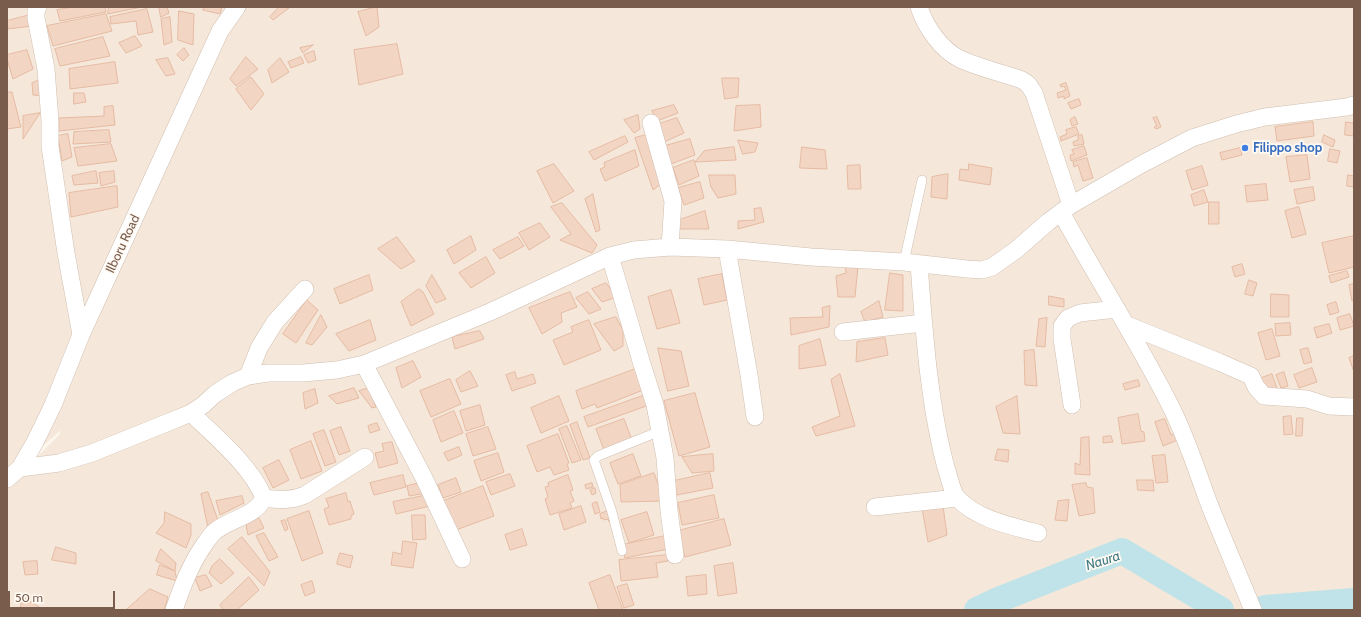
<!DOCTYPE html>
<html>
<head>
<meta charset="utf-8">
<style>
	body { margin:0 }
	#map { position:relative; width:1361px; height:617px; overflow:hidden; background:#fdf6ec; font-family:Cabin,sans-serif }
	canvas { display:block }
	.frame { position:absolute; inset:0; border:8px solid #7a5c4d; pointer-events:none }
	.scale { position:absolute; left:8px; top:591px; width:107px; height:18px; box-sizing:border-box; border:2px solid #7a5c4d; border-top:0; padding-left:5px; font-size:12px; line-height:14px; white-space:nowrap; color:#7a5c4d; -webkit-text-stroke:3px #fffaf3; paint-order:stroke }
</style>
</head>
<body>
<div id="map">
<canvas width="1361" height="617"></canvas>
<div class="frame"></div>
<div class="scale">50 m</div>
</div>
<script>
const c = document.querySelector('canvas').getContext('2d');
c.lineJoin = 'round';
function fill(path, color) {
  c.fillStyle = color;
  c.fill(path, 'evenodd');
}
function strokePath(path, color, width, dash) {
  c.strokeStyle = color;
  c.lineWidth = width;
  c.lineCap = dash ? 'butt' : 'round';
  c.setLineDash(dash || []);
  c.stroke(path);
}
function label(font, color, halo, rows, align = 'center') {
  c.font = font + ' Cabin,sans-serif';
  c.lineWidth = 3.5;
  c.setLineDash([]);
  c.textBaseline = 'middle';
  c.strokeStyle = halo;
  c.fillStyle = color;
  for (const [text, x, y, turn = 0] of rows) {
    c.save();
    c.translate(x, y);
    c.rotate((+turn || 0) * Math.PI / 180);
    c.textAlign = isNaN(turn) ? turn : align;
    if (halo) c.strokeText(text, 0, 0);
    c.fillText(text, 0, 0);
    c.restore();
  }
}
const residential = new Path2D(`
	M7,7H1354V610H7V487L59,435L61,430L7,477Z`);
const river = new Path2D(`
	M1265,608L1354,601
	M977,610L998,600L1122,551L1221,610`);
const building = new Path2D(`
	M74,7H105L106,12L60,21L57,10Z
	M109,7H142L108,14Z
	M159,7H167L169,13L161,17Z
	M205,7H222L220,14L203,10Z
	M279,7L289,8L273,20L270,17Z
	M377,7L379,27L366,36L358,12Z
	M147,9L153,32L138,35L136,21L111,24L110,17Z
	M179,11L194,14L193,45L178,40Z
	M106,14L112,31L53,46L47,26Z
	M30,15L32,26L8,29L7,21Z
	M170,17L172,42L164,45L161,19Z
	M135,36L142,46L126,53L119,43Z
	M103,37L110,56L60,66L55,49Z
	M397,44L403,74L359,85L354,50Z
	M313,45L303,53L300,48Z
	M184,48L189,55L183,61L177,55Z
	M27,50L33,69L13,79L7,59V55Z
	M314,51L316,60L308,63L304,55Z
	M246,57L258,69L236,86L230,79Z
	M301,57L304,63L291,68L288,62Z
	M168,58L175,74L166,76L156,60Z
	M280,58L289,72L272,83L268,70Z
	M115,62L118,83L70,89L69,69Z
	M251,77L264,94L251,110L236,89Z
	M722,78H739L738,97L725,99Z
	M43,79L45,96L33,95L32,83Z
	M1066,83L1070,96L1064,99V96L1058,98L1057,93L1066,90L1064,86L1061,87L1060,85Z
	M7,92H12L21,127L7,129Z
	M74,93H84L86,102L74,104Z
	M1079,99L1081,105L1071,109L1068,103Z
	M674,105L678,113L657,121L652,111Z
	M760,105L761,127L734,131L736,106Z
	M113,106L115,125L59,131V118L104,116V107Z
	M40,113L23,139V116Z
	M638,115L640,129L634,133L624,120Z
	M1075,117L1078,124L1072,126L1070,120Z
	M1157,117L1161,127L1156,129L1154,127L1157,126L1153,118Z
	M677,118L684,133L664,142L659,124Z
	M1313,122L1314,136L1277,141L1275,127Z
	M1346,122L1354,123V136L1345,135Z
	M1076,127L1079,134L1061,141L1060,137L1067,134L1066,130Z
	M109,130L111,142L73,144L74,132Z
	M68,134L72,157L62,161L58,136Z
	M646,135L662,183L653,190L635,138Z
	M1082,135L1084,144L1074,146L1073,142L1078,140V136Z
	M1324,135L1335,140L1333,147L1322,142Z
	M625,136L628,142L594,160L589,152Z
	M690,139L695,155L671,164L665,146Z
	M738,140L758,143L755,152L743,154Z
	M111,144L117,161L78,166L74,148Z
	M1084,146L1087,155L1071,161L1070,155L1074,154L1072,150Z
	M734,147L736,160L695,162L704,151Z
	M802,147L825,150L827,169L800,168Z
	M1240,148L1242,155L1222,160L1220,153Z
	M1330,149L1340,151L1337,163L1328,161Z
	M635,150L639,166L605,181L600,169L605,167L604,163Z
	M1307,155L1310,179L1290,182L1286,157Z
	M1087,158L1093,178L1083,181L1078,165L1074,167L1073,162Z
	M694,160L699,176L679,185L673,168Z
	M554,164L574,191L553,203L537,171Z
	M969,164L992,168L990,185L959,180L960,169L968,170Z
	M860,165L861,189H848L847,166Z
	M1202,166L1208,185L1192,190L1186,171Z
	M96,171L98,183L74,185L72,176Z
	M114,171L115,182L101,186L99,173Z
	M948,174L947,199L931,197L932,177Z
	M709,175H735L736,194L718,198L711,187Z
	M1348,175L1354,176V187L1347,186Z
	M700,182L704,198L684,205L678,188Z
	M1266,184L1268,200L1247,202L1245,186Z
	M117,186L118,207L71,217L69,193Z
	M1313,187L1315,200L1297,204L1294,190Z
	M1204,190L1208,202L1194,206L1191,195Z
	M593,194L600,230L596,232L585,199Z
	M1209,202H1219V224H1209Z
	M562,203L597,245L592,253L560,240L571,234L551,207Z
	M1299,207L1306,234L1292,238L1285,211Z
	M761,208L764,222L738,229V221L755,220L754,209Z
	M705,211L709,229H680L677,221Z
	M540,223L550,237L529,250L519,233Z
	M471,236L476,250L454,264L447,250Z
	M1354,236V267L1329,273L1322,243Z
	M397,237L415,261L401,269L378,249Z
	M518,237L524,246L500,259L493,250Z
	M486,257L495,273L471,288L459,273Z
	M1242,264L1245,274L1235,277L1232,267Z
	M845,266H858L855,297H838L836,276L846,273Z
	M1347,271L1349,277L1331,283L1329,276Z
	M890,273L903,275V311L885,310Z
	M722,274L727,300L704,305L698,279Z
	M369,275L373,290L340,304L334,289Z
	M432,275L446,299L436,303L426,286Z
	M1249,280L1257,283L1253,296L1245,294Z
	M606,283L617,297L602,302L592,289Z
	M1354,284V300L1352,301L1349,285Z
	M419,289L423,292L434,314L411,326L401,302Z
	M671,290L680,323L657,329L648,297Z
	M570,292L577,307L561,313L562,322L542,334L529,308Z
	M588,292L601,309L589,314L576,298Z
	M1271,294L1289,295V317H1271Z
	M1049,296L1064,299V307L1049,305Z
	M307,300L318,310L296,343L283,334Z
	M879,301L883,317L865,322L861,312Z
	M1336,302L1339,312L1330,315L1327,305Z
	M830,306L829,327L791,335L790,318L823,317L822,308Z
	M1350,314L1354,326L1340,330L1337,318Z
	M321,315L327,327L312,345L306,343Z
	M616,317L623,330V346L614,351L594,324Z
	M1047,318L1045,347L1036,346L1039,319Z
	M370,320L376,340L349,351L336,334Z
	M589,320L601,350L564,365L553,340L573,332L571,327Z
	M1290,323L1291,335L1276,336L1275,324Z
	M1329,324L1332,333L1317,338L1314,328Z
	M1272,329L1280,356L1266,360L1258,333Z
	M480,331L484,339L455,349L452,337Z
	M885,338L888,355L856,362L857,342Z
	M820,339L826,365L799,369V346Z
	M658,348L681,351L689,386L668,391Z
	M1308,348L1312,362L1304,364L1300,350Z
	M1034,350L1037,386L1025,385L1024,351Z
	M1354,356V372L1349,358Z
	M413,361L421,377L402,388L396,368Z
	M638,368L646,389L597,408L595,404L582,409L576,391Z
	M1312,368L1317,382L1299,388L1294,375Z
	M470,371L478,386L461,392L456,380Z
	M515,372L517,379L533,374L536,383L512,391L506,375Z
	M1284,372L1288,386L1281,388L1276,375Z
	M840,374L855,426L816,436L812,427L840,416L831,380Z
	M1272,374L1278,391L1266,396L1259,379Z
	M450,379L461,404L431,417L420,391Z
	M1138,380L1140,386L1125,390L1123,384Z
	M354,388L359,398L337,404L329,396Z
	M369,388L376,407L372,408L359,391Z
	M315,389L318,403L305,409L303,393Z
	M695,393L710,447L679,456L664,401Z
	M645,395L649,405L588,427L584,417Z
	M559,396L569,421L541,433L531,408Z
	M1017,396L1020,434L1003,433L996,407Z
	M480,405L485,425L466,431L460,411Z
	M454,411L463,433L441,442L433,420Z
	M1138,414L1141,431L1144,432L1145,441L1122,444L1118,418Z
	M1291,416L1293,434L1284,435L1283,417Z
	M1297,418H1303L1302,436H1296Z
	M624,419L632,440L604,450L596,429Z
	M1165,419L1171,435L1176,433L1178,440L1163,446L1155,422Z
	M577,422L590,458L583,460L570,425Z
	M377,423L380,430L370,433L368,426Z
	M567,426L581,460L572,463L559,429Z
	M341,427L350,451L339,455L330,431Z
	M488,427L496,449L473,456L466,434Z
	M324,430L336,462L325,466L313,434Z
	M558,434L569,463L567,464L569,470L554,475L550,467L537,472L527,446Z
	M1111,436L1113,442L1103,443V437Z
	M1089,437L1090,475L1075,474V463L1080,465L1081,438Z
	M311,441L322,471L301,479L290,450Z
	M392,442L398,463L379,468L375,453L384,451L382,444Z
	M459,447L462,455L448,461L444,453Z
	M998,449L1009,450L1008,462L995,460Z
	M498,453L504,472L481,481L474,461Z
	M633,454L641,476L618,484L610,463Z
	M713,454L714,471L692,473L682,457Z
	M1165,455L1168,482L1156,483L1152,456Z
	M279,460L289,480L273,488L263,468Z
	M654,473L664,501L621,502L620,485Z
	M710,473L713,488L677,495L674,481Z
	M510,474L515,486L491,495L486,482Z
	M403,475L406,487L374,495L370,483Z
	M568,475L573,490L570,491L574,501L570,503L572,508L550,515L545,499L548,497L545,487L549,486L548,483Z
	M456,478L461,492L443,498L438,485Z
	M1137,480H1153L1154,491L1138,490Z
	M425,482L427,493L409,496L407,486Z
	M592,483L593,487L586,489L585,485Z
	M1086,483L1087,487L1093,488L1095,513L1079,516L1072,485Z
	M483,486L494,516L456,530L438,503Z
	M595,488L596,493L592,495L590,490Z
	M208,492L219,523L208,528L201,494Z
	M346,493L348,502L350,501L354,514L351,516V519L329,525L324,509L329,507L326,499Z
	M428,495L430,506L396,514L393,502Z
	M714,495L719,518L682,525L678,503Z
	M242,496L244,503L220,515L216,501Z
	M1069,500L1067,521L1055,520L1058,501Z
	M597,502L600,512L595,514L592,504Z
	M581,506L586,522L564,530L559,514Z
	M943,506L947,535L928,542L922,508Z
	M610,510L614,520L609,522L608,519L604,520L603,518L601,519L600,514Z
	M309,511L323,553L302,561L287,519Z
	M165,512L191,524V535L186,548L156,533L164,523Z
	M647,512L654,535L629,543L621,520Z
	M412,515H425L426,539L413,540Z
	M259,518L264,528L248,535L246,525Z
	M724,519L731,545L685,557L678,531Z
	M285,520L288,529L285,531L281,521Z
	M522,529L527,545L510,550L505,535Z
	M264,533L278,557L269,561L256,536Z
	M665,536L668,549L625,558L622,545Z
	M242,537L270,572L264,586L228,549Z
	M403,541L417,543L413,568L391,565L393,552L401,554Z
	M56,547L76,553V564L52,560Z
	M161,549L176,563L175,571L156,561Z
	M340,553L353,556L350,568L337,564Z
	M667,555L668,561L656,563L658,577L621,581L619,560Z
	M220,559L234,573L221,584L209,573L212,566Z
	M37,561L38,574L25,575L23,562Z
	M733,563L737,593L718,596L714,566Z
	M160,565L175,571L177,581L157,575Z
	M206,575L212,586L200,591L195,578Z
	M610,575L623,610H599L589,583Z
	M706,575L707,594L688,596L686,577Z
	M249,577L259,590L237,610H223L220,605Z
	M312,581L315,592L305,596L301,585Z
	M627,584L634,605L624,608L617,587Z
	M150,589L168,597L164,610H126Z
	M23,597L44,610H20Z`);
const lane = new Path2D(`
	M904,262L922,180
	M622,551L612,512L594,460L598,456L660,431`);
const street = new Path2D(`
	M38,7L36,11V18L46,69L50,121V146L66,253L81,335
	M919,7C925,26 941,50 960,59C980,68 1002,73 1022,80L1028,84L1034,93L1071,205
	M651,123L673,201L670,247
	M1061,212C1096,277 1137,339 1170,405C1186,436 1196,468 1208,501C1222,537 1238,573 1253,610
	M727,249L749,375L755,417
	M610,256L641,361L655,405L665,458L669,511L675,555
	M919,264C924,331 929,407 947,471C950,479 952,493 958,499C979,520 1011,526 1038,533
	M1127,325L1219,362L1251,376L1256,387L1264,396L1307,399L1329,406L1354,407
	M843,332L923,323
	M364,364L424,478L462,559
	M248,376L259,348L275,322L305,289
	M1072,405L1062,339V326L1068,318L1080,313L1117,309
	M20,468L59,463L92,453L169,422L191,413L203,405L215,394L232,383L248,376L268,373H303L337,370L364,364L490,312L610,256L634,250L670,247L727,249L811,257L904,262L967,269L982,270L992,267L1016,250L1048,222L1071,205L1142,164L1192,138L1236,124L1265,117L1347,107L1354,105
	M7,479L20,468L35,442L53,405L81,335L220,31L237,7
	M264,498C279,500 291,501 305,495L365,457
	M875,507L957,498
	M174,610C182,587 190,565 204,545C207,541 210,536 213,533C228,519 255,517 264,498C251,466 216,437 191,413`);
const markers = [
	[1245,148,4,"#3f7fe0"]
];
const shopNames = [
	["Filippo shop",1253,148]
];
const streetNames = [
	["Ilboru Road",123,244,-65]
];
const waterNames = [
	["Naura",1103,561,-18]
];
fill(residential, '#f5e8da');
strokePath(river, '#bfe3e8', 26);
fill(building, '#f3d5c3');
strokePath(building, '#e6bba3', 1);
strokePath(lane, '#d1beb0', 10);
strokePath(street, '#d1beb0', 18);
strokePath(lane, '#fff', 9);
strokePath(street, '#fff', 17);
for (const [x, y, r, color] of markers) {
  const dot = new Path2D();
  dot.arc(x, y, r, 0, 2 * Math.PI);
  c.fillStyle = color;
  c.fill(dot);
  strokePath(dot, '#fffaf3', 1.5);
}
label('bold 13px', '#366cbe', '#fffaf3', shopNames, 'left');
label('13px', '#7a5c4d', '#fffaf3', streetNames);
label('italic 14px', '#437c86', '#fffaf3', waterNames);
</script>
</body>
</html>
